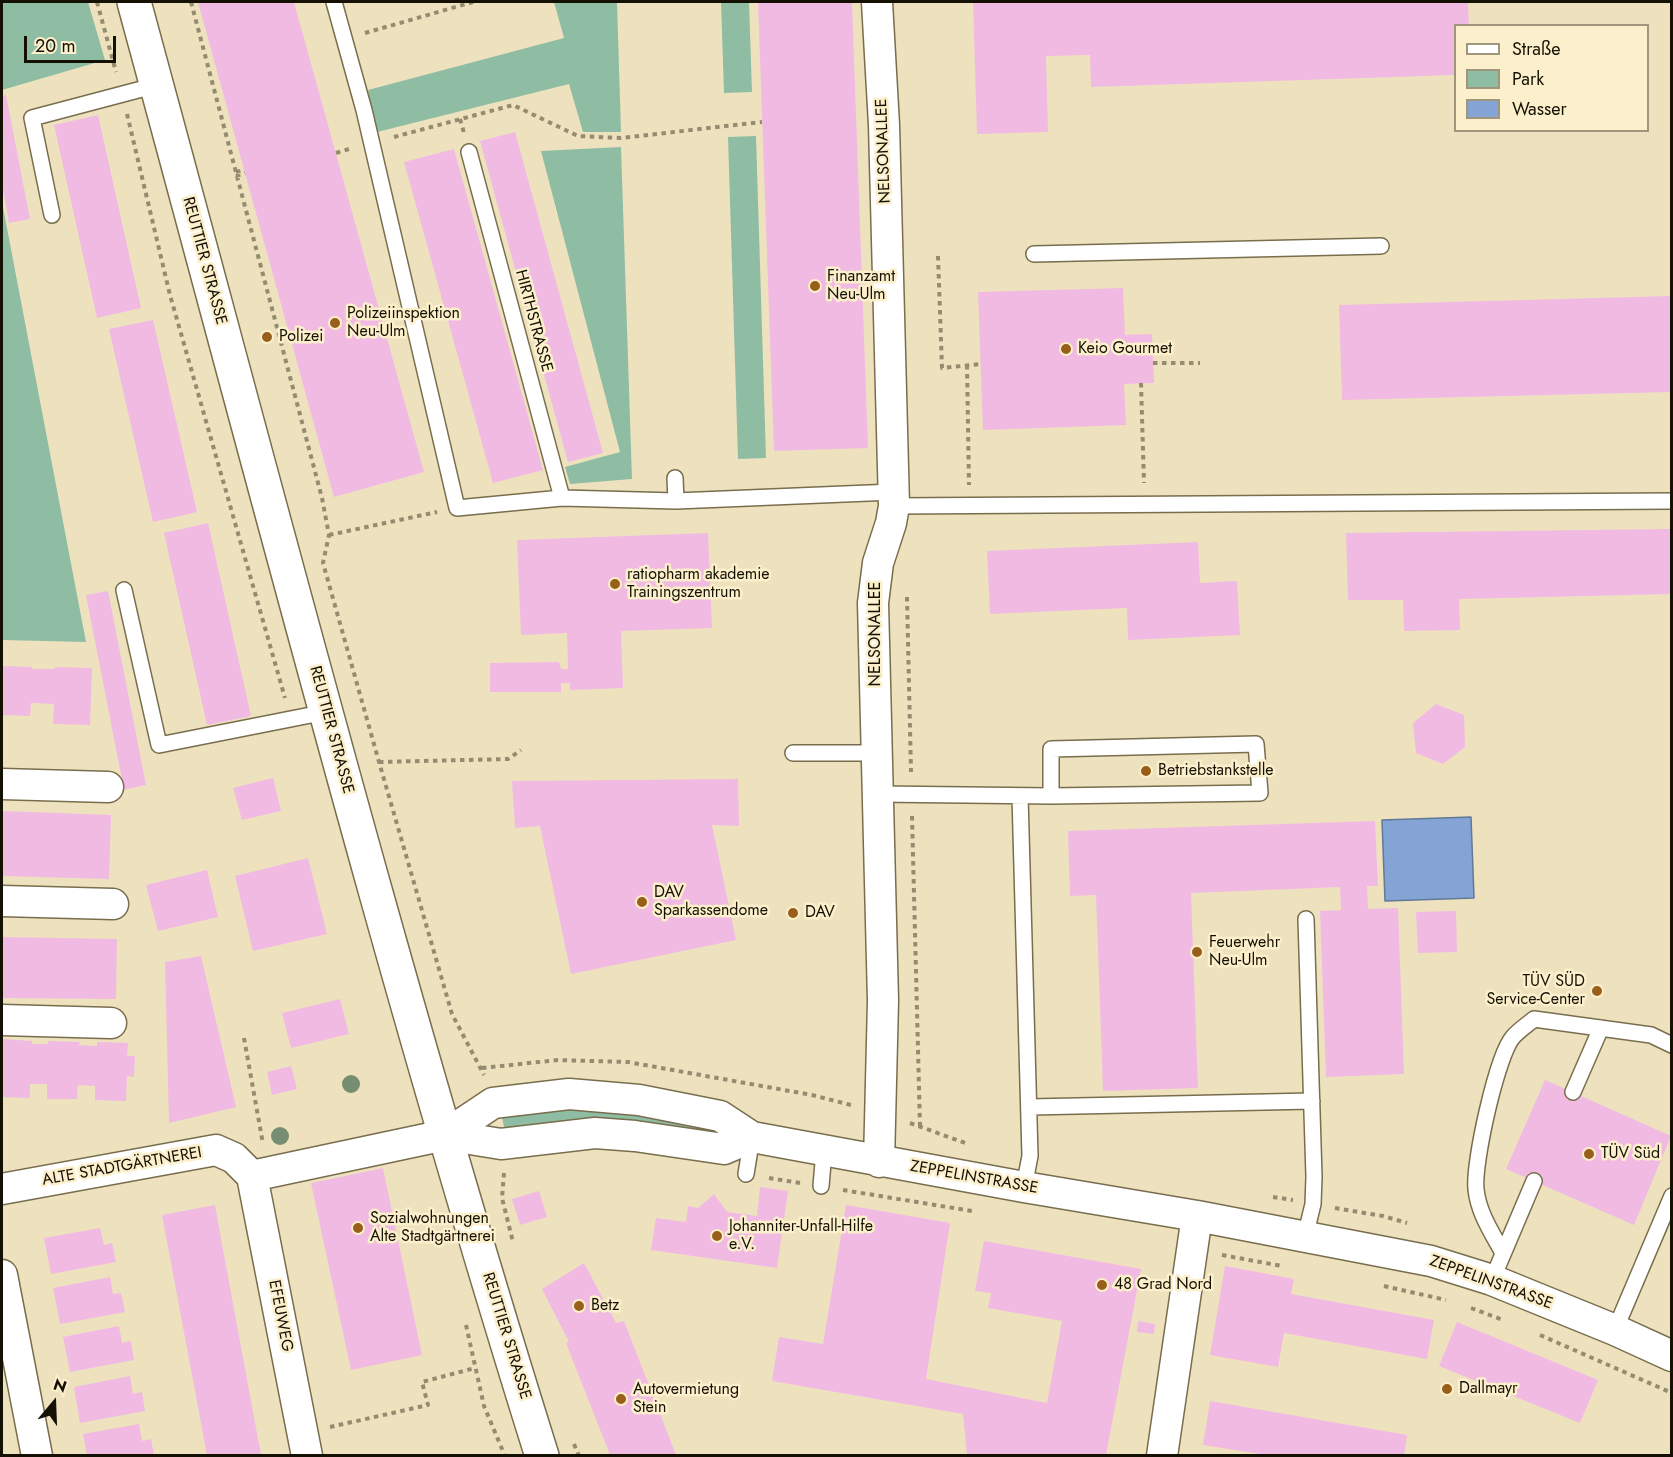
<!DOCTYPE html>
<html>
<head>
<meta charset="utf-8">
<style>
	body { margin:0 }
	#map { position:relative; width:1673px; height:1457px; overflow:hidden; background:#eee2be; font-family:Jost,sans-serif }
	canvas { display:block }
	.frame { position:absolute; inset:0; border:3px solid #141004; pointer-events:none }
	.legend { position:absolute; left:1454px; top:24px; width:195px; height:108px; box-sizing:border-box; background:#fcefcb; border:2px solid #9f967b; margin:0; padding:8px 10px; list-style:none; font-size:18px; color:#141004 }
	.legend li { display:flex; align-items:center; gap:12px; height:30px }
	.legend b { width:30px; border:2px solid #9f967b }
	.north { position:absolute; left:24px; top:1373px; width:60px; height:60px; -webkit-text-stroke:4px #fcefcb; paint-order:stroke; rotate:19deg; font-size:16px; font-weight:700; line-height:24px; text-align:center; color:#141004 }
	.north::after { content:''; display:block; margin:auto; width:21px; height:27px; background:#141004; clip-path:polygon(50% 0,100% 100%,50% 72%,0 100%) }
	.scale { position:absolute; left:24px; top:36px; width:92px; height:27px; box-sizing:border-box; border:3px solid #141004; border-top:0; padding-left:8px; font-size:18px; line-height:21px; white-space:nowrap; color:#141004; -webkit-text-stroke:4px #fcefcb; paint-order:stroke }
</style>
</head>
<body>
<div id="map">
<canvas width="1673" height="1457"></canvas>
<div class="frame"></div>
<ul class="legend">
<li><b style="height:8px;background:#fff"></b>Straße</li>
<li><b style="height:16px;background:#8fbda4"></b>Park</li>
<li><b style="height:16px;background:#84a4d6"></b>Wasser</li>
</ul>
<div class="north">N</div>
<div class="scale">20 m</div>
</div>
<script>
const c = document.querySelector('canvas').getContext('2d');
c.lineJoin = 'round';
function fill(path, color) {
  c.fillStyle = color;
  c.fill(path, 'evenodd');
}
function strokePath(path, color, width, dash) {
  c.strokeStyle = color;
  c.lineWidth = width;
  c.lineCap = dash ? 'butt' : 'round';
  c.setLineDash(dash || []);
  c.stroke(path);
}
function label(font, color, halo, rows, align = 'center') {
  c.font = font + ' Jost,sans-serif';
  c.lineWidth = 5;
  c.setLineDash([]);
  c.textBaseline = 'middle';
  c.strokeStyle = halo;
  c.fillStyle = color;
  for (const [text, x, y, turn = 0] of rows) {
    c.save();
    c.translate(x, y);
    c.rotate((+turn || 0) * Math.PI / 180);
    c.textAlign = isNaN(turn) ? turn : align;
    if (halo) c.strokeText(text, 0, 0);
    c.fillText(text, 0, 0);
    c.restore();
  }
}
const green = new Path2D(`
	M2,2H88L105,60L2,90Z
	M554,2H617L621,132H583L569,84L377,132L368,90L564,38Z
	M721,2H749L752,92L724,93Z
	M756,136L766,458L738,459L728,137Z
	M621,147L632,479L570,484L565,467L620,452L541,151Z
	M2,202L86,642L2,640Z
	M569,1100L720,1123L725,1139L506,1137L500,1107Z`);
const water = new Path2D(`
	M1471,817L1474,898L1385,901L1382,820Z`);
const building = new Path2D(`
	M198,2H294L424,472L334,497Z
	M758,2H852L868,448L774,451Z
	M973,2H1468L1469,26H1455V75L1091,87L1090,55L1046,56L1048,132L977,134Z
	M6,95L30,219L9,223L2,183V96Z
	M98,115L141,308L97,318L54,125Z
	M515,132L603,453L568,462L480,141Z
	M454,149L543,470L493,483L404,162Z
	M1123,288L1125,335L1152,334L1154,383L1124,384L1126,425L983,430L978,292Z
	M1671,296V392L1342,400L1339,305Z
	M153,320L197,512L153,522L109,329Z
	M208,523L251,716L207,725L164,533Z
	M1671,529V594L1459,599L1460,630L1404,631L1403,600H1348L1346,533Z
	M708,533L712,628L621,631L623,688L570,690V683H561V692H490V663L559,662L561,669H568L567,633L521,635L517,540Z
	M1198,542L1200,583L1237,581L1240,635L1128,640L1127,608L990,614L987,551Z
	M108,591L146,785L124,790L86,595Z
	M2,666L32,667V669H55V667L92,668L90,725L53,724L54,704L31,703L30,716L2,715Z
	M1436,704L1464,715L1465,747L1443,764L1416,753L1413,723Z
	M273,778L281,811L242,820L233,788Z
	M738,779L739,826L712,825L736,940L571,974L540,826L515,828L512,781Z
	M2,811L111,815L109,879L2,876Z
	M1375,821L1378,886H1367L1368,909L1398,908L1404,1074L1326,1077L1320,911L1341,910L1340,887L1191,893L1198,1088L1103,1091L1096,895L1070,896L1068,831Z
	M308,858L327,934L253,951L235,876Z
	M207,870L218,917L158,931L146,885Z
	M1456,911L1457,952L1418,953L1416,912Z
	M2,937L117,939L116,999L2,998Z
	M201,956L236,1107L169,1123L165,962Z
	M340,999L349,1034L291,1048L282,1013Z
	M2,1039L32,1041V1044H48V1041L80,1042L79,1045L97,1046V1042L128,1043L127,1056H135L134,1077L127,1076L126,1101L95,1100V1086L78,1085L77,1099H47V1084H30V1098L2,1097Z
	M291,1066L297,1089L272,1095L267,1072Z
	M1545,1080L1671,1136L1634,1225L1506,1169Z
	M383,1168L422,1355L351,1370L311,1183Z
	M760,1187L788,1191L777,1268L651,1250L656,1218L686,1222L688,1206L698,1208L714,1194L727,1212L757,1216Z
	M539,1191L547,1217L520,1225L512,1199Z
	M215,1205L222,1244L261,1455H207L162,1215Z
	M846,1205L950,1223L926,1379L1047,1403L1062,1321L988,1308L991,1293L975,1291L984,1241L1141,1269L1106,1455H967L963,1414L772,1381L779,1337L823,1344Z
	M100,1228L104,1245L112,1243L116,1262L51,1274L44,1238Z
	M584,1263L616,1323L624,1321L676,1455H610L566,1343L569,1342L542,1289Z
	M1225,1266L1294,1279L1291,1294L1434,1320L1427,1359L1284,1333L1278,1367L1210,1355Z
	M110,1277L113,1294L121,1293L125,1312L60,1324L53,1288Z
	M1138,1321L1155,1324L1154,1334L1137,1332Z
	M1457,1322L1598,1380L1580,1423L1439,1366Z
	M119,1326L122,1343L131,1341L134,1360L70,1372L63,1337Z
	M130,1376L133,1394L142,1392L145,1411L80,1423L74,1387Z
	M1210,1401L1407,1435L1404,1455H1267L1203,1445Z
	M139,1424L142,1441L151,1439L154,1455H87L83,1434Z`);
const path = new Path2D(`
	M97,2L116,72
	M191,2L322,498L329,535L323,563L379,762L452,1014L484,1075
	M365,33L473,2
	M127,114L170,295L285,698
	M460,119L464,133
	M394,137L513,105L578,136L621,138L762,122
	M336,153L349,149
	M236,172L244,170
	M236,176L245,173
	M938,256L942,368L981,364
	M1153,363H1200
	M967,365L969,485
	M1141,383L1144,483
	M329,535L437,512
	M907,597L911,772
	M379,762L508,759L521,750
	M912,816L920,1127
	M244,1038L263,1144
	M482,1068L558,1060L628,1062L812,1095L851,1105
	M910,1123L965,1143
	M504,1173L502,1198L513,1242
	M769,1178L800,1183
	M843,1190L972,1211
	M1273,1197L1293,1200
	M1335,1208L1383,1216L1407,1223
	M1222,1255L1282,1266
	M1384,1286L1446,1300
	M1471,1308L1503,1320
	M466,1325L484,1406L505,1456
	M1540,1335L1672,1393
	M330,1427L428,1405L422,1382L475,1368
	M574,1444L579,1456`);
const service = new Path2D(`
	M334,2L364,110L457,508L562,498L676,501L675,478
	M469,152L562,498
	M52,215L32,118L157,85
	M1034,254L1381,246
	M676,501L893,492
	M894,506L1672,501
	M124,590L159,745L326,712
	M793,753H877
	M878,794L1051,796L1260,793L1256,744L1051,749V796
	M1020,796L1030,1156L1024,1187
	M1573,1092L1601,1028
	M1030,1107L1312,1101
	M746,1174L752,1137
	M821,1186L824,1151
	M1305,1237L1313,1204L1314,1177L1306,919
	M1503,1253C1492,1233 1478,1212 1476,1189C1473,1164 1497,1055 1513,1037C1519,1030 1527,1025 1534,1019L1651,1035L1672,1045
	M1492,1280L1534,1181
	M1615,1330L1672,1196`);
const minor = new Path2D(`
	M877,2L884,125L894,506L891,523L878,563L873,603L883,1001L879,1162
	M2,784L108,787
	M2,901L113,904
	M2,1020L111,1023
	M445,1135L501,1144L595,1133L635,1136L724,1149L752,1137
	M252,1176L307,1456
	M2,1189L216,1150L234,1158L252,1176L445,1135L493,1103L569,1094L639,1100L720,1116L752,1137L1024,1187L1197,1216L1431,1261L1492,1280L1615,1330L1672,1356
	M2,1275L37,1456
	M1162,1456L1197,1216`);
const secondary = new Path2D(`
	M134,2C266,487 391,975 542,1456`);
const trees = [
	[351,1084],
	[280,1136]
];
const markers = [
	[815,286,6,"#985f1b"],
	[335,323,6,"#985f1b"],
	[267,337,6,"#985f1b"],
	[1066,349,6,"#985f1b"],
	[615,584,6,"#985f1b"],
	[1146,771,6,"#985f1b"],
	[642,902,6,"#985f1b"],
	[793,913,6,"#985f1b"],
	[1197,952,6,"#985f1b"],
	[1597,991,6,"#985f1b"],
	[1589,1154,6,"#985f1b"],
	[358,1228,6,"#985f1b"],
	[717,1236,6,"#985f1b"],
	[1102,1285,6,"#985f1b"],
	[579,1306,6,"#985f1b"],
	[1447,1389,6,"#985f1b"],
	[621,1399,6,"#985f1b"]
];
const streetNames = [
	["NELSONALLEE",884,151,-92],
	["REUTTIER STRASSE",204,261,75],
	["HIRTHSTRASSE",533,321,75],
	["NELSONALLEE",876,634,-90],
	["REUTTIER STRASSE",331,730,75],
	["ALTE STADTGÄRTNEREI",122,1167,-10],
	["ZEPPELINSTRASSE",974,1178,10],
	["ZEPPELINSTRASSE",1491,1283,20],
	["EFEUWEG",280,1316,79],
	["REUTTIER STRASSE",506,1336,73]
];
const poiNames = [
	["Finanzamt",827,277],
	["Neu-Ulm",827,295],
	["Polizeiinspektion",347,314],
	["Neu-Ulm",347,332],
	["Polizei",279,337],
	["Keio Gourmet",1078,349],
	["ratiopharm akademie",627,575],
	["Trainingszentrum",627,593],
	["Betriebstankstelle",1158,771],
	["DAV",654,893],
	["Sparkassendome",654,911],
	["DAV",805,913],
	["Feuerwehr",1209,943],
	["Neu-Ulm",1209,961],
	["TÜV SÜD",1585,982,"right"],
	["Service-Center",1585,1000,"right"],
	["TÜV Süd",1601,1154],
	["Sozialwohnungen",370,1219],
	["Alte Stadtgärtnerei",370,1237],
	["Johanniter-Unfall-Hilfe",729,1227],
	["e.V.",729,1245],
	["48 Grad Nord",1114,1285],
	["Betz",591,1306],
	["Dallmayr",1459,1389],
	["Autovermietung",633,1390],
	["Stein",633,1408]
];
fill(green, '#8fbda4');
fill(water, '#84a4d6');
strokePath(water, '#627897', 1.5);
fill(building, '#f1bae3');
strokePath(service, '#786d4d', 18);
strokePath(minor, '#786d4d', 33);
strokePath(secondary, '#786d4d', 36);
strokePath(path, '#948b71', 4, [4.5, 4.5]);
strokePath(service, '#fff', 15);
strokePath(minor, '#fff', 30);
strokePath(secondary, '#fff', 33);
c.fillStyle = '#778d71';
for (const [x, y] of trees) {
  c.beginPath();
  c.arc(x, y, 9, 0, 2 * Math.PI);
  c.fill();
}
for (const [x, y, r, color] of markers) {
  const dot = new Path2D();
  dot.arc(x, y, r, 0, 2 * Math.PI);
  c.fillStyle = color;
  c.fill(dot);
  strokePath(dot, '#fcefcb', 2);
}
label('16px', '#141004', '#fcefcb', streetNames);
label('16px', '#141004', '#fcefcb', poiNames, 'left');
</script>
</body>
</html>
